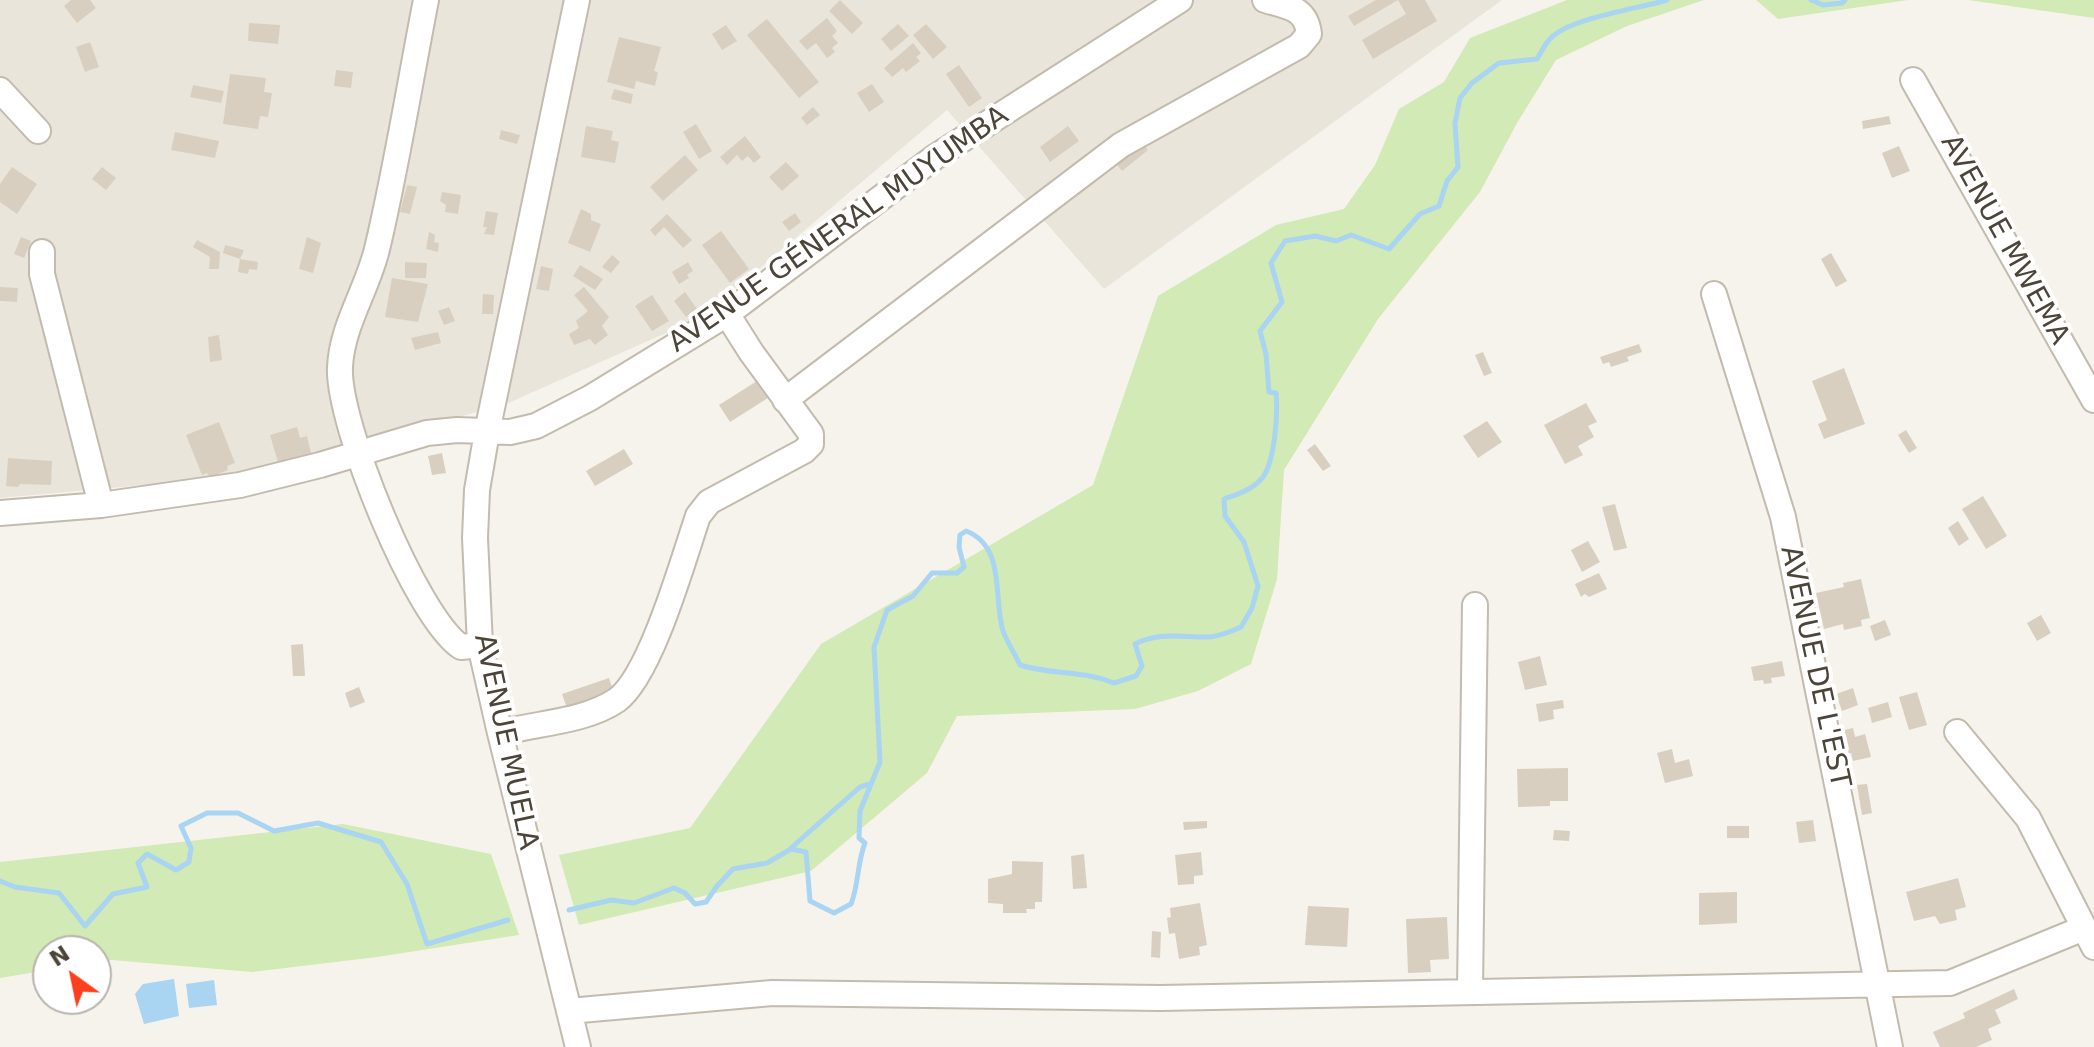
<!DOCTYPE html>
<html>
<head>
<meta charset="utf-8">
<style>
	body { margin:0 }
	#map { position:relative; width:2094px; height:1047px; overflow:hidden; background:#f6f3ec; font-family:"DejaVu Sans",sans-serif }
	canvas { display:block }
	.north { position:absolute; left:32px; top:935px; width:80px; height:80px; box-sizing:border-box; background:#fff; border:2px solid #b7b4b0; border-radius:50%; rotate:327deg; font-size:22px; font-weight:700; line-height:32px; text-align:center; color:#4b4439 }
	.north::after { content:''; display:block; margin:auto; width:28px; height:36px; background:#fc3f1d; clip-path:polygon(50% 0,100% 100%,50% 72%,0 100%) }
</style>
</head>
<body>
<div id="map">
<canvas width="2094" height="1047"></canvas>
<div class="north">N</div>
</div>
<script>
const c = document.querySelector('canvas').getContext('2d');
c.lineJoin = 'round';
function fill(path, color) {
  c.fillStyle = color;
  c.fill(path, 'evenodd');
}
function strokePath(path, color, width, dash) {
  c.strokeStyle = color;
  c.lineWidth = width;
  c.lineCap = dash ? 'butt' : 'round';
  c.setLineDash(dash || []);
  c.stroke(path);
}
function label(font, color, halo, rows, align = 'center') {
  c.font = font + ' "DejaVu Sans",sans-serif';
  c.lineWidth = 8;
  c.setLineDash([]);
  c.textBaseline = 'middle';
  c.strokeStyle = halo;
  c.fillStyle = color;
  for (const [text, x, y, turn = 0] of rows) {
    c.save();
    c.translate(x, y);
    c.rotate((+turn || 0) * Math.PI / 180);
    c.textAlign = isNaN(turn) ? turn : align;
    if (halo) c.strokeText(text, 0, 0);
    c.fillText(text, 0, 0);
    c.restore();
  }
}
const residential = new Path2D(`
	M0,0H1502L1104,289L947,110L702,317L506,404L244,476L0,498Z`);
const green = new Path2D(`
	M1567,0H1704L1627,26L1556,60L1517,123L1480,192L1378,319L1284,470L1277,579L1251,664L1198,691L1135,709L957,716L927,773L811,871L579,925L559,855L690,828L821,644L1093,485L1158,296L1276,225L1344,209L1375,165L1399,109L1444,82L1470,38Z
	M1756,0H1908L1778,19Z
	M1968,0H2094V18Z
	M343,824L491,854L519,935L377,957L252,972L112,960L96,962V951H48V970L0,978V862Z`);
const water = new Path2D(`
	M174,979L179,1016L144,1024L135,994L143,984Z
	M214,980L217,1005L189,1008L186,984Z`);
const stream = new Path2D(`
	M1811,0L1823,5L1842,3L1845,0
	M791,848L860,787L870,784
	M0,881L15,887L59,893L85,926L113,894L147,887L138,863L147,854L176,870L189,862L191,848L181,826L207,813H238L274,831L318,823L381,842L407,884L427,944L508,920
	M569,910L611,900L634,903L674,888L685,893L695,904L706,902L717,886L733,869L767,863L791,849L806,852L810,901L834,913L851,904C859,884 857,863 865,843L859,838L860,811L880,762L874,647L887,610L913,596L932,573H957L964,567L959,547L960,535L966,531C1006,546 993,598 1003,631C1007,642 1015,654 1020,665C1051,675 1083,670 1114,683L1136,676L1142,666L1135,644C1160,631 1185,638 1210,637C1220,636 1232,631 1241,627L1252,608L1258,586L1244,542L1225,516L1224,499C1238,494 1254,489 1263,477C1275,460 1278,413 1276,393L1269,392L1266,354L1260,331L1282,302L1271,263L1285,241L1315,236L1336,241L1351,235L1389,249L1420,214L1439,206L1447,181L1458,167L1455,123L1460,98L1472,83L1499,63L1537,59C1541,53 1545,43 1551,38C1570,18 1641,8 1667,0`);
const building = new Path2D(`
	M71,0H90L96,8L77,23L64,6Z
	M840,0L863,23L852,34L829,11Z
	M1376,0H1425L1437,21L1373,59L1362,40L1406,14L1398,0L1354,26L1348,16Z
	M827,18L837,31L832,36L838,43L832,48L835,52L827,58L816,43L807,50L799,41Z
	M767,19L819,82L799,98L747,35Z
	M249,23L280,25L278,44L248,41Z
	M898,24L909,36L891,51L881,39Z
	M926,24L947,47L933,59L913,35Z
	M726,25L737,41L722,50L712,34Z
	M619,37L661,47L654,71L658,72L655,86L636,81L634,89L607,82Z
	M90,42L99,67L85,72L76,47Z
	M913,43L921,53L916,57L920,61L906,72L903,68L892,77L884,68Z
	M959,65L982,98L969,107L946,74Z
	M336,70L353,72L351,88L334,86Z
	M230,74L266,78L264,92L272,93L268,117L260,116L258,129L223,124Z
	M872,84L884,102L869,112L857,93Z
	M193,85L224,91L221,103L190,97Z
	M614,89L633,94L631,104L611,99Z
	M813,107L820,115L807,125L801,118Z
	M1889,116L1891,124L1863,129L1862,121Z
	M696,124L712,151L699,159L683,132Z
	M586,126L613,131L611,140L619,142L615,163L581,157Z
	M1068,126L1079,141L1050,162L1040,147Z
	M501,130L520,135L517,144L499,139Z
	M175,132L219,141L215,158L171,150Z
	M745,136L761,157L754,163L748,156L742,161L737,155L727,165L720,157Z
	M1136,136L1148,150L1122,171L1111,157Z
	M1899,146L1910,171L1892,178L1882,153Z
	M685,155L698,170L663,201L650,187Z
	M786,162L799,176L782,191L769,177Z
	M12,167L37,184L17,214L0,202V184Z
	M102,167L116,178L106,190L92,179Z
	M407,185L417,187L410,214L400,212Z
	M442,192L461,195L458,214L445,212L446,205L440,201Z
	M581,209L591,214V220L601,224L590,252L568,243Z
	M486,211L498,213L494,235L484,234L487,227H483Z
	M795,213L801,222L789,231L782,222Z
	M667,214L692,240L683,248L664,227L655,236L650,230Z
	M721,231L749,269L730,283L702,245Z
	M429,232L435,235L434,242L439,243L438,252L426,249Z
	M21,237L31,241L24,258L14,254Z
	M307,237L321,243L313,273L299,269Z
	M197,240L220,252L219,269H209L210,257L193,247Z
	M225,245L244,250L240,259L258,262L257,270L249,269L248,274L238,272L240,259L223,253Z
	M1831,253L1847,281L1836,287L1821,259Z
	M612,255L620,262L611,273L602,267Z
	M405,262L427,263L426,278H405Z
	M688,262L693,271L687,275L689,278L679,284L672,272Z
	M580,265L603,279L595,290L573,276Z
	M541,266L553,269L549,291L536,289Z
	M392,278L428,284L418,322L385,317Z
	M0,287L18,288L17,302L0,301Z
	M584,287L609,317L602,326L608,335L595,345L590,339L574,345L569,334L579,328L576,321L588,311L574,295Z
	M685,292L697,309L686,317L674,301Z
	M483,294L494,295L493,314H482Z
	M652,295L669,321L652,331L635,306Z
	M449,307L455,321L444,325L438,311Z
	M438,332L441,343L415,350L411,338Z
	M219,335L222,360L210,362L208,337Z
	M1639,344L1642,352L1627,357L1629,361L1611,367L1609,362L1603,364L1600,357Z
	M1483,352L1492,373L1484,376L1475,355Z
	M1844,368L1865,424L1824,439L1818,424L1827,420L1812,381Z
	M757,381L768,398L730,422L719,405Z
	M1586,403L1597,422L1588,426L1594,437L1578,446L1583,455L1565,464L1544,425Z
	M1487,421L1502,442L1478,458L1463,436Z
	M219,422L235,463L227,466L228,470L210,477L207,473L202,475L186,435Z
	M297,427L300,438L307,436L311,453L278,462L270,435Z
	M1906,430L1917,448L1909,453L1898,435Z
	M1315,444L1331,466L1323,471L1307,450Z
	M624,449L633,464L595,486L586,471Z
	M442,453L446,473L432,475L428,456Z
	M8,458L52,461L51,485L20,484L18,487L6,486Z
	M1983,496L2007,536L1986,549L1962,509Z
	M1615,504L1627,548L1614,551L1602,507Z
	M1958,521L1969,539L1959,546L1948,528Z
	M1588,541L1600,562L1582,572L1571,550Z
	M1599,573L1607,589L1589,597L1585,594L1581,597L1575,584Z
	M1861,579L1870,618L1861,620L1862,626L1844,630L1843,624L1824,629L1816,593L1844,587L1843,583Z
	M2041,615L2051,633L2037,641L2027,623Z
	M1885,620L1891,635L1875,641L1870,626Z
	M303,644L305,676H293L291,645Z
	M1540,656L1547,685L1525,690L1518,662Z
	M1782,661L1785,676L1771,678L1772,683L1764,684L1763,680L1754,681L1751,667Z
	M609,678L615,696L568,711L562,694Z
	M359,687L365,702L350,708L345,693Z
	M1853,688L1858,705L1842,711L1836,694Z
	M1917,692L1927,725L1909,730L1899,697Z
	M1563,700L1564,708L1553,710L1554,719L1539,722L1536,704Z
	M1888,702L1892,717L1872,723L1868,708Z
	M1853,728L1855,737L1865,734L1871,757L1853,761L1851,753L1846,754L1840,731Z
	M1672,749L1675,763L1689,759L1693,776L1665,783L1657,753Z
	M1568,768V801H1550V806L1518,807L1517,769Z
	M1867,784L1872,813L1862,815L1857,785Z
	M1813,820L1816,841L1799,843L1796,822Z
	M1207,821V828L1184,830L1183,822Z
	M1727,826H1749V838H1727Z
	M1554,830L1570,831L1569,841L1553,840Z
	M1201,852L1203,875L1194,876V884L1178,885L1175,855Z
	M1084,854L1087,888L1073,889L1071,856Z
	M1012,861L1043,862L1042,902H1035V909H1026L1027,913H1003V904L988,903V879L1012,874Z
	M1958,878L1966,907L1955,910L1957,920L1940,924L1935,916L1914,921L1906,892Z
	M1737,892V923L1699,925V893Z
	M1200,903L1207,945L1199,947L1200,955L1179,959L1175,933L1169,934L1167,918L1171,917L1170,908Z
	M1308,906L1349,908L1347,947L1305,945Z
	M1447,917L1449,959L1430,960L1431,972L1408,973L1406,919Z
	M1152,931L1161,932L1160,958L1151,957Z
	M2014,989L2018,999L1995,1010L2001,1023L1988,1029L1992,1040L1976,1047H1940L1933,1032L1965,1018L1963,1013Z`);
const minor = new Path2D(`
	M426,0C410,82 397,164 378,245C369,287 342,324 340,367C337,422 415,616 461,647L480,645
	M577,0L487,432L477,490L475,538L480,645L500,733L578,1047
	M1913,80L2094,400
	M0,90L38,131
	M42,252V274L101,505
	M1714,294L1783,517L1890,1047
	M785,400L1121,145L1299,46L1309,34C1306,7 1287,7 1265,0
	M0,513L101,505L240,485L320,465L427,433L457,430L510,432L536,426L590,398L727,314L935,157L1180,0
	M1957,732L2028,818L2094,947
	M500,733C536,723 585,722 617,700C651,675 683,560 698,516L709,502L804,451L811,444V434L751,352L727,314
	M1470,990L1475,605
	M569,1011L772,993L1160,998L1950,983L2084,928`);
const streetNames = [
	["AVENUE GÉNERAL MUYUMBA",839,230,-35],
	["AVENUE MWEMA",2004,240,61],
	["AVENUE DE L'EST",1814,667,78],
	["AVENUE MUELA",505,742,78]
];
fill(residential, '#eae5da');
fill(green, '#d2eab5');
fill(water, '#a9d4f2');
strokePath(stream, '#a9d4f2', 5);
fill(building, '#d8cfc1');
strokePath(minor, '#c2bbae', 28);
strokePath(minor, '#fff', 24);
label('28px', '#4b4439', '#fff', streetNames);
</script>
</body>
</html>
